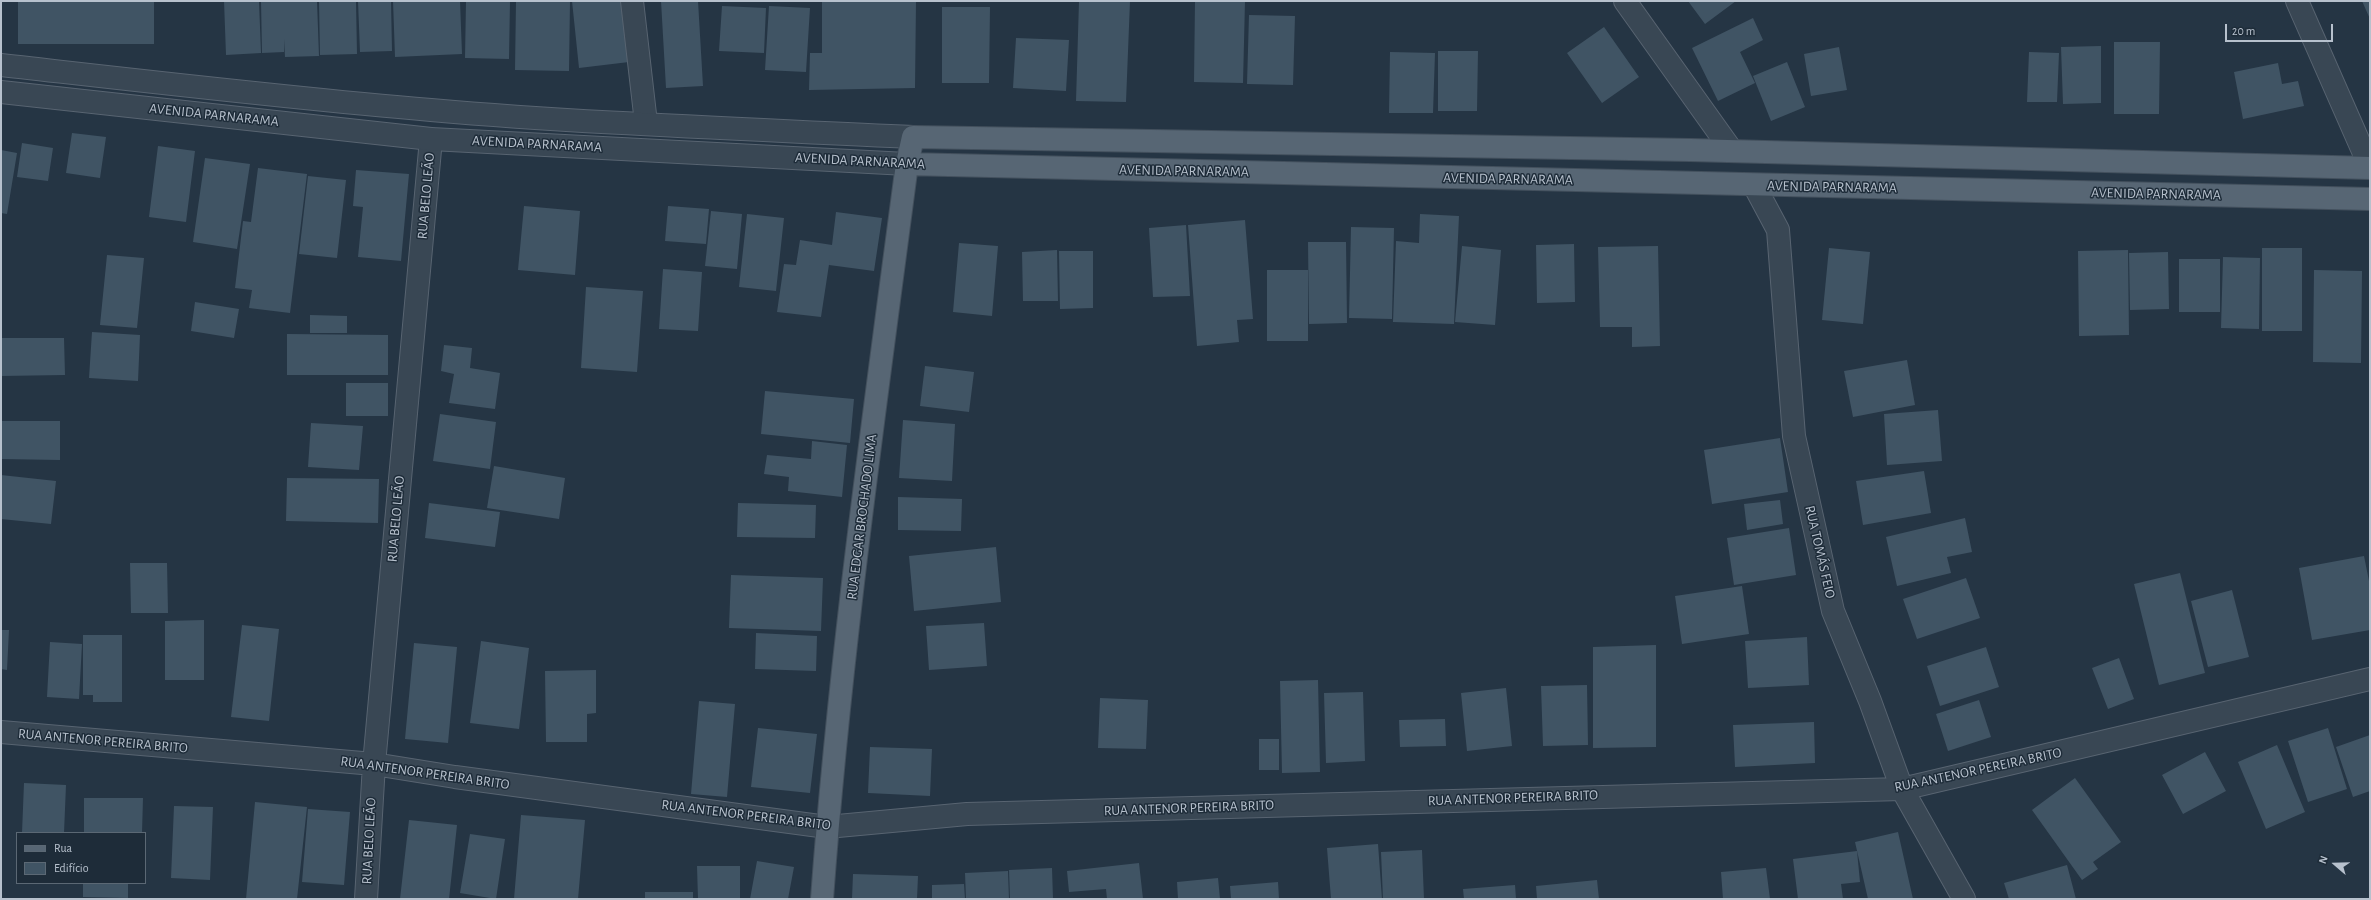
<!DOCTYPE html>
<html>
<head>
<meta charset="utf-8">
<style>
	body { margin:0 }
	#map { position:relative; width:2371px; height:900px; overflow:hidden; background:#253544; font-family:"Alegreya Sans",sans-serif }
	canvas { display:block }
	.frame { position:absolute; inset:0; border:2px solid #b7c1cd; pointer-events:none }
	.legend { position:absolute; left:16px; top:832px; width:130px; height:52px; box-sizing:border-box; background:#1e2c39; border:1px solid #5b6874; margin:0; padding:5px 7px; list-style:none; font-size:12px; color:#b7c1cd }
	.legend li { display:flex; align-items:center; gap:8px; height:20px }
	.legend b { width:20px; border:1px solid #5b6874 }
	.north { position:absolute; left:2315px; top:844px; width:40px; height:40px; -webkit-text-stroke:3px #1e2c39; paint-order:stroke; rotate:290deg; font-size:11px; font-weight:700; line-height:16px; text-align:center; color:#b7c1cd }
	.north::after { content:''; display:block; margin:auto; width:14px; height:18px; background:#b7c1cd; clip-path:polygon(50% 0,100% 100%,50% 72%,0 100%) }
	.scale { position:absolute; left:2225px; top:24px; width:108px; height:18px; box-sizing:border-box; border:2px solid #b7c1cd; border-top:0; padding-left:5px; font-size:12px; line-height:14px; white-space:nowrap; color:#b7c1cd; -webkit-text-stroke:3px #1e2c39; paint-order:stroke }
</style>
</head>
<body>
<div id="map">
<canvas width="2371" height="900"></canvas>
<div class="frame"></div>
<ul class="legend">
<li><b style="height:5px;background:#576674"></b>Rua</li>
<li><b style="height:11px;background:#405464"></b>Edifício</li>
</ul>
<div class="north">N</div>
<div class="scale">20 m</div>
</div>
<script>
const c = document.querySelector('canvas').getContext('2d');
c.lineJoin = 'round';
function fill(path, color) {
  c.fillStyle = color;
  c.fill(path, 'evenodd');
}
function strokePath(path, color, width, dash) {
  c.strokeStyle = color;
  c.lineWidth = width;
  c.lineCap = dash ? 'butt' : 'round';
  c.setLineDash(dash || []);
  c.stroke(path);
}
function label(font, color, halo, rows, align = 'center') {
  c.font = font + ' "Alegreya Sans",sans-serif';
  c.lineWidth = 3;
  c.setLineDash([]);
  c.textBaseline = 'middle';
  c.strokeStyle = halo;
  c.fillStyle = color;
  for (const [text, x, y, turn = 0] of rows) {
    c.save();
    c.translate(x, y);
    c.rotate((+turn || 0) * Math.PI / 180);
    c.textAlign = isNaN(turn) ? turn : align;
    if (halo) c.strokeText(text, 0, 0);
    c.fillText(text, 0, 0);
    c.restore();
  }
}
const building = new Path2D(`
	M18,1H154V44H18Z
	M224,1H259L261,53L226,55Z
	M261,1H317L319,56L285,57L284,39V52L262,53Z
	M319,1H356L357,54L320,55Z
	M358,1H391L392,51L360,52Z
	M393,1H460L462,54L395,57Z
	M466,1H510L509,59L465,58Z
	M516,1H570L569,71L515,70Z
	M572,1H622L629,62L579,68Z
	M661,1H698L703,86L666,88Z
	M870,1H916L915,88L809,90L810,53H822V2Z
	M1079,1H1130L1126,102L1076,101Z
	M1195,1H1245L1243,83L1194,82Z
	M1688,1H1736L1705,24Z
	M2362,1H2370V19Z
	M722,6L766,8L764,53L719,51Z
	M769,6L810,8L806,72L765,70Z
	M942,7H990L989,83H942Z
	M1249,15L1295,16L1293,85L1247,84Z
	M1753,18L1763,40L1740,52L1755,83L1718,101L1692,48Z
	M1604,27L1639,77L1602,103L1567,53Z
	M1016,38L1069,40L1066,91L1013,88Z
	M2114,42H2160L2159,114H2114Z
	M2101,46V103L2063,104L2061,47Z
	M1839,47L1847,90L1811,96L1804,54Z
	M1438,51H1478L1477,111H1438Z
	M1390,52L1435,53L1433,113H1389Z
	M2029,52L2059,53L2057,102H2027Z
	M1787,62L1805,107L1771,121L1753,76Z
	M2278,63L2282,84L2298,81L2304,106L2243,119L2234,72Z
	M72,133L106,137L100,178L66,173Z
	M22,143L53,148L48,181L17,177Z
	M158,146L195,151L186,222L149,217Z
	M1,150L17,153L7,214L1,213Z
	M205,158L250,164L237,249L193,242Z
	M258,168L307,174L290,313L249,308L252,290L235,288L243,221L251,222Z
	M356,170L409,174L401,261L358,257L363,207L353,206Z
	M308,176L346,180L337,258L299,254Z
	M524,206L580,211L575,275L518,270Z
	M668,206L709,209L706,244L665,241Z
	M711,211L742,214L737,269L705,266Z
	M836,212L882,218L874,271L829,265L830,258L821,317L777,312L784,264L796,265L800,240L832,245Z
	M747,214L784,218L776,291L739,287Z
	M1420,214L1459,216L1454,324L1393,322L1396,241L1419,243Z
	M1245,220L1253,319L1237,320L1239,342L1197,346L1188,225Z
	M1186,225L1190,296L1153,297L1149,228Z
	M1351,227L1394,228L1392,319L1349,318Z
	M1308,242H1346L1347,323L1309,324Z
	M959,243L998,246L992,316L953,312Z
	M1574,244L1575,302L1537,303L1536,245Z
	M1462,246L1501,250L1495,325L1455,322Z
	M1658,246L1660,346L1632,347V327H1600L1598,247Z
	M1829,248L1870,252L1863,324L1822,320Z
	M2262,248H2302V331H2262Z
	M1057,250L1058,301H1023L1022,252Z
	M2128,250L2129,335L2079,336L2078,251Z
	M1059,251H1093V308L1060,309Z
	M2168,252L2169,309L2130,310L2129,253Z
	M107,255L144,258L137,328L100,325Z
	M2223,257L2260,258L2259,329L2221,328Z
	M2179,259H2220V312H2179Z
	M663,269L702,272L698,331L659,329Z
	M1267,270H1308V341H1267Z
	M2314,270L2362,271L2361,363L2313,362Z
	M586,287L643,291L637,372L581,368Z
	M195,302L239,309L234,338L191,331Z
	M310,315L347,316V333H310Z
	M92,332L140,335L138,381L89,378Z
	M287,334L388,335V375H287Z
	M1,338H64L65,375L1,376Z
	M444,345L472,348L470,368L500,373L495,409L449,403L454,374L441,371Z
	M1907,360L1915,405L1853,417L1844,371Z
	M925,366L974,372L969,412L920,406Z
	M346,383H388V416H346Z
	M765,391L854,399L850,443L761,434Z
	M1938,410L1942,461L1887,465L1884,414Z
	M440,414L496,422L490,469L433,461Z
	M903,420L955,424L952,481L899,478Z
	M1,421H60V460L1,459Z
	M311,423L363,426L359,470L308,467Z
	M1780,438L1788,492L1712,504L1704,450Z
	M812,441L847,445L842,497L788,491L789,477L764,474L767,455L811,459Z
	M494,466L565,478L559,519L487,508Z
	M1924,471L1931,513L1863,525L1856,481Z
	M1,475L56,481L51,524L1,519Z
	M287,478L379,479L378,523L286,521Z
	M898,497L962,499L961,531L898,530Z
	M1780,500L1783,524L1747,530L1744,504Z
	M429,503L500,512L495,547L425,538Z
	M738,503L816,505L815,538L737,537Z
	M1965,518L1972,552L1947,557L1951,573L1897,586L1886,537Z
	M1789,528L1796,575L1734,585L1727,538Z
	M996,547L1001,602L914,611L909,556Z
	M2364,556L2370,586V630L2312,640L2299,568Z
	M130,563H167L168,613H131Z
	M2180,573L2205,673L2159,685L2134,584Z
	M731,575L823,578L821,631L729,628Z
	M1966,578L1980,618L1917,639L1903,599Z
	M1742,586L1749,634L1682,644L1675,596Z
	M2232,590L2249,657L2208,667L2191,601Z
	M204,620V680H165V621Z
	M984,623L987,666L929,670L926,626Z
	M242,625L279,629L269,721L231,717Z
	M1,630H9L7,670L1,669Z
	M756,633L817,636L816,671L755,669Z
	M83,635H122V702H93V695H83Z
	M1807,637L1809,685L1748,688L1745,641Z
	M481,641L529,648L519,729L470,723Z
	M50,642L82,644L79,699L47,697Z
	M414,643L457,647L448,743L405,739Z
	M1656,645V747L1593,748V647Z
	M1986,647L1999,687L1940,706L1927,666Z
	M2119,658L2134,699L2108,709L2092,668Z
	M596,670V713L587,714V742H546L545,671Z
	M1318,680L1320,772L1282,773L1280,681Z
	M1587,685L1588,745L1543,746L1541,686Z
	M1506,688L1512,746L1467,751L1461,693Z
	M1363,692L1365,761L1326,763L1324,693Z
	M1100,698L1148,700L1146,749L1098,748Z
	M1979,700L1991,737L1948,751L1936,714Z
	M699,701L735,704L727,797L691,794Z
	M1445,719L1446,746L1400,747L1399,720Z
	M1814,722L1815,763L1735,767L1733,725Z
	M758,728L817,734L810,793L751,787Z
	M2328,728L2347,789L2308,802L2288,741Z
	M2370,735V791L2353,797L2336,747Z
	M1259,739H1279V770H1259Z
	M2277,745L2305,812L2266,829L2238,762Z
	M870,747L932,749L930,796L868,793Z
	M2205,752L2226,791L2183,814L2162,775Z
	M2075,778L2121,842L2093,862L2098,869L2082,880L2032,810Z
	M24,783L66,785L64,833H22Z
	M84,798H143L142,833H84Z
	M255,802L307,807L297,899H246Z
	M174,806L213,807L210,880L171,878Z
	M308,809L350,812L344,885L302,882Z
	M521,815L585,820L578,899H514Z
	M409,820L457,825L449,899H400Z
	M1898,832L1913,899H1868L1855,842Z
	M470,834L505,839L496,899L460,893Z
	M1378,844L1382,899H1331L1327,848Z
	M1422,850L1424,899H1383L1381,852Z
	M1857,851L1860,882L1841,884L1843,899H1798L1793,859Z
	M757,861L794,867L788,899H750Z
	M1139,863L1143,899H1107L1106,889L1069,892L1067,871Z
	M2067,865L2076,899H2009L2004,883Z
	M697,866H740V899H698Z
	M1052,868L1053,899H1010L1009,870Z
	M1766,868L1770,899H1723L1721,872Z
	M1008,871L1009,899H966L965,873Z
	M853,874L918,876L917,899H852Z
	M1218,878L1220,899H1178L1177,882Z
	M1597,880L1599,899H1537L1536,886Z
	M1278,882L1279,899H1231L1230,886Z
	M83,883H128V898L83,897Z
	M964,884L965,899H932V885Z
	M1515,885L1516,899H1464L1463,889Z
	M645,892H693V899H645Z`);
const minor = new Path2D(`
	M632,1L646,123
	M1625,1L1732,151
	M2297,1L2370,167
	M1754,185L1778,230L1794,436L1833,611L1870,701L1902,789L1964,899
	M1,732L374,764L455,777L827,827L967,814L1902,789L2370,679
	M366,899L374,764L431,139`);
const tertiary = new Path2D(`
	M1,65C144,81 287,98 431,110C591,124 752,129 913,137
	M1,92L431,139L907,164`);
const primary = new Path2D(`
	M907,164L2370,199
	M822,899C840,653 875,408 907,164L913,137L1690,150L2370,168`);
const streetNames = [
	["AVENIDA PARNARAMA",214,115,6],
	["AVENIDA PARNARAMA",537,144,3],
	["AVENIDA PARNARAMA",860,161,3],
	["AVENIDA PARNARAMA",1184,171,1],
	["AVENIDA PARNARAMA",1508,179,1],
	["AVENIDA PARNARAMA",1832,187,1],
	["AVENIDA PARNARAMA",2156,194,1],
	["RUA BELO LEÃO",426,196,-85],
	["RUA EDGAR BROCHADO LIMA",862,517,-83],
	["RUA BELO LEÃO",396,519,-85],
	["RUA TOMÁS FEIO",1820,552,77],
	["RUA ANTENOR PEREIRA BRITO",103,741,5],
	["RUA ANTENOR PEREIRA BRITO",1978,770,-12],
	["RUA ANTENOR PEREIRA BRITO",425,773,8],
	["RUA ANTENOR PEREIRA BRITO",1513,798,-2],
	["RUA ANTENOR PEREIRA BRITO",1189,808,-2],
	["RUA ANTENOR PEREIRA BRITO",746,815,7],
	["RUA BELO LEÃO",369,841,-87]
];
fill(building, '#405464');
strokePath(minor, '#586471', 24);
strokePath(tertiary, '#586471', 24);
strokePath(primary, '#43505d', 24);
strokePath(minor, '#394754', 22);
strokePath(tertiary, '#394754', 22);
strokePath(primary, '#576674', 22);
label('14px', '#b7c1cd', '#1e2c39', streetNames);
</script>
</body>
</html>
